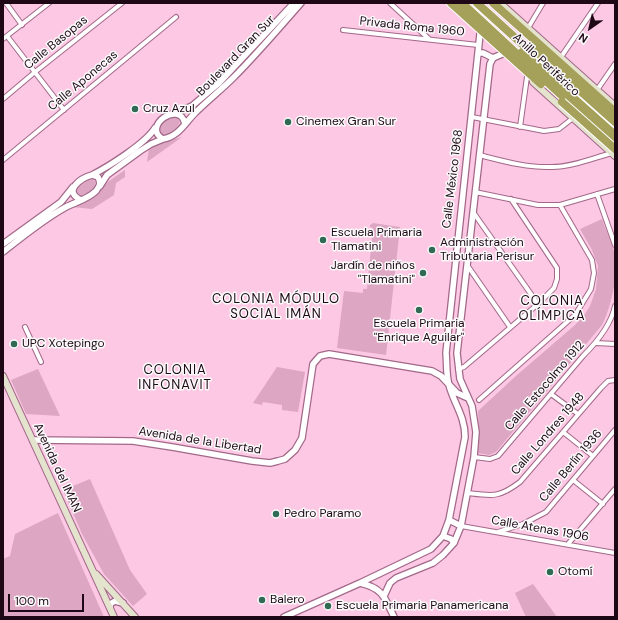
<!DOCTYPE html>
<html>
<head>
<meta charset="utf-8">
<style>
	body { margin:0 }
	#map { position:relative; width:618px; height:620px; overflow:hidden; background:#fcc8e3; font-family:"DM Sans",sans-serif }
	canvas { display:block }
	.frame { position:absolute; inset:0; border:4px solid #1e0815; pointer-events:none }
	.north { position:absolute; left:570px; top:8px; width:40px; height:40px; -webkit-text-stroke:3px #fafafa; paint-order:stroke; rotate:214deg; font-size:11px; font-weight:700; line-height:16px; text-align:center; color:#1e0815 }
	.north::after { content:''; display:block; margin:auto; width:14px; height:18px; background:#1e0815; clip-path:polygon(50% 0,100% 100%,50% 72%,0 100%) }
	.scale { position:absolute; left:8px; top:594px; width:76px; height:18px; box-sizing:border-box; border:2px solid #1e0815; border-top:0; padding-left:5px; font-size:12px; line-height:14px; white-space:nowrap; color:#1e0815; -webkit-text-stroke:3px #fafafa; paint-order:stroke }
</style>
</head>
<body>
<div id="map">
<canvas width="618" height="620"></canvas>
<div class="frame"></div>
<div class="north">N</div>
<div class="scale">100 m</div>
</div>
<script>
const c = document.querySelector('canvas').getContext('2d');
c.lineJoin = 'round';
function fill(path, color) {
  c.fillStyle = color;
  c.fill(path, 'evenodd');
}
function strokePath(path, color, width, dash) {
  c.strokeStyle = color;
  c.lineWidth = width;
  c.lineCap = dash ? 'butt' : 'round';
  c.setLineDash(dash || []);
  c.stroke(path);
}
function label(font, color, halo, rows, align = 'center') {
  c.font = font + ' "DM Sans",sans-serif';
  c.lineWidth = 3;
  c.setLineDash([]);
  c.textBaseline = 'middle';
  c.strokeStyle = halo;
  c.fillStyle = color;
  for (const [text, x, y, turn = 0] of rows) {
    c.save();
    c.translate(x, y);
    c.rotate((+turn || 0) * Math.PI / 180);
    c.textAlign = isNaN(turn) ? turn : align;
    if (halo) c.strokeText(text, 0, 0);
    c.fillText(text, 0, 0);
    c.restore();
  }
}
const green = new Path2D(`
	M169,117H176L180,122C176,129 172,133 164,135L160,133C159,125 164,122 169,117Z
	M182,137L147,162L149,149L154,145Z
	M125,170V177L116,183L114,195L92,209L72,207L90,200L109,181Z
	M90,178L95,181V188L88,193L81,197L76,193C77,185 83,182 90,178Z
	M602,219C606,231 613,244 615,256C618,276 611,308 602,325L496,452L489,455L478,453L479,433L478,411L517,375L575,325L585,314L590,306L596,289L598,266L592,250L580,229Z
	M373,223L400,227L386,355L337,348L344,291L363,293V289H367L373,228L370,227V225Z
	M277,367L305,372L298,412L282,410V405L263,402L262,405L253,403Z
	M38,369L60,416L26,414L11,380Z
	M90,479L130,570L147,594L133,606L104,574L82,534L63,490Z
	M58,513L104,617H3V559L10,556L15,534Z
	M533,584L557,617H526L515,593Z`);
const minor = new Path2D(`
	M6,3L22,25
	M390,3L429,39
	M528,28L543,3
	M343,30L478,45
	M7,36L64,110
	M3,39L49,3
	M561,57L598,3
	M597,90L615,64
	M3,99L35,72L122,3
	M472,117L544,131L559,129L573,118
	M520,127L527,77
	M479,155C503,161 527,168 552,167C572,167 593,158 612,153
	M3,160L176,17
	M475,192L538,205H560L615,189
	M597,194L615,245
	M473,212L538,304
	M467,265L510,327
	M25,327L41,362
	M596,343L615,344
	M458,369L464,367L538,304L554,288L557,279V268L511,199
	M551,394L578,414
	M479,400L575,315L591,289L594,273L592,260L560,205
	M563,432L593,456
	M474,457L490,459L498,456L583,356C597,342 611,325 615,306
	M573,480L603,504
	M468,493C492,496 499,498 520,482L601,388L608,381L615,380
	M461,526L615,553
	M498,532L523,524L546,512L615,430
	M568,544L615,489`);
const tertiary = new Path2D(`
	M478,53H483L493,58
	M176,113L192,106L218,84L294,3
	M185,124C180,99 141,127 163,139C179,136 184,124 195,113C207,101 221,90 233,78C257,54 279,28 301,3
	M92,175C108,167 146,143 155,128
	M100,186L107,175L140,151L151,144L163,139
	M3,244L61,202L73,187
	M3,252C23,236 44,219 66,207C76,202 88,199 96,191C100,186 101,183 98,177L92,175C81,178 62,191 81,200
	M33,440L133,441L172,447L252,461L270,463L278,461L285,459L295,450L302,438L313,364L320,356L329,354L432,371L441,376L457,393L468,398
	M449,520L461,526
	M443,536L451,539L454,543
	M360,583L431,549L443,536L449,520L465,437C465,416 454,404 449,385C446,375 447,363 446,353L480,34
	M384,596L390,583L396,578L433,563L443,555L454,543L461,526L474,457L476,432L472,406L460,379L457,353L490,64L493,58L502,54
	M110,607V604L115,601L123,603
	M284,617L360,583C383,588 385,598 394,617`);
const secondary = new Path2D(`
	M500,3L615,106
	M533,82L615,156
	M3,376L114,617
	M96,574L135,617`);
const motorway = new Path2D(`
	M451,3L541,84
	M462,3L559,93L615,143
	M477,3L533,54
	M493,3L615,112
	M531,47L615,122
	M522,52L615,135`);
const motorwayBridge = new Path2D(`
	M562,102L615,149`);
const markers = [
	[135,109,4,"#306a54"],
	[288,122,4,"#306a54"],
	[323,240,4,"#306a54"],
	[432,250,4,"#306a54"],
	[423,273,4,"#306a54"],
	[419,310,4,"#306a54"],
	[14,344,4,"#306a54"],
	[276,514,4,"#306a54"],
	[550,572,4,"#306a54"],
	[262,600,4,"#306a54"],
	[328,606,4,"#306a54"]
];
const streetNames = [
	["Privada Roma 1960",412,27,6],
	["Calle Basopas",56,43,-39],
	["Boulevard Gran Sur",236,56,-46],
	["Anillo Periférico",546,65,43],
	["Calle Aponecas",83,81,-40],
	["Calle México 1968",453,179,-83],
	["Calle Estocolmo 1912",545,386,-49],
	["Calle Londres 1948",548,434,-49],
	["Avenida de la Libertad",200,441,9],
	["Calle Berlín 1936",571,466,-50],
	["Avenida del IMAN",57,468,65],
	["Calle Atenas 1906",540,529,10]
];
const poiNames = [
	["Cruz Azul",143,109],
	["Cinemex Gran Sur",296,122],
	["Escuela Primaria",331,233],
	["Tlamatini",331,247],
	["Administración",440,243],
	["Tributaria Perisur",440,257],
	["Jardín de niños",415,266,"right"],
	["\"Tlamatini\"",415,280,"right"],
	["Escuela Primaria",419,324,"center"],
	["\"Enrique Aguilar\"",419,338,"center"],
	["UPC Xotepingo",22,344],
	["Pedro Paramo",284,514],
	["Otomí",558,572],
	["Balero",270,600],
	["Escuela Primaria Panamericana",336,606]
];
const neighbourhoodNames = [
	["COLONIA MÓDULO",276,300],
	["SOCIAL IMÁN",276,315],
	["COLONIA",552,302],
	["OLÍMPICA",552,317],
	["COLONIA",175,371],
	["INFONAVIT",175,386]
];
fill(green, '#dda6c3');
strokePath(minor, '#a36889', 6);
strokePath(tertiary, '#a36889', 8);
strokePath(secondary, '#a36889', 8);
strokePath(motorway, '#fff', 10);
strokePath(minor, '#fff', 4);
strokePath(tertiary, '#fff', 5.5);
strokePath(secondary, '#e4e3ce', 6);
strokePath(motorway, '#a5a15b', 8);
strokePath(motorwayBridge, '#fff', 10, []);
strokePath(motorwayBridge, '#a5a15b', 8);
for (const [x, y, r, color] of markers) {
  const dot = new Path2D();
  dot.arc(x, y, r, 0, 2 * Math.PI);
  c.fillStyle = color;
  c.fill(dot);
  strokePath(dot, '#fafafa', 1.5);
}
label('12px', '#1e0815', '#fafafa', streetNames);
label('12px', '#1e0815', '#fafafa', poiNames, 'left');
c.letterSpacing = '1px';
label('13px', '#1e0815', '#fafafa', neighbourhoodNames);
c.letterSpacing = '0px';
</script>
</body>
</html>
